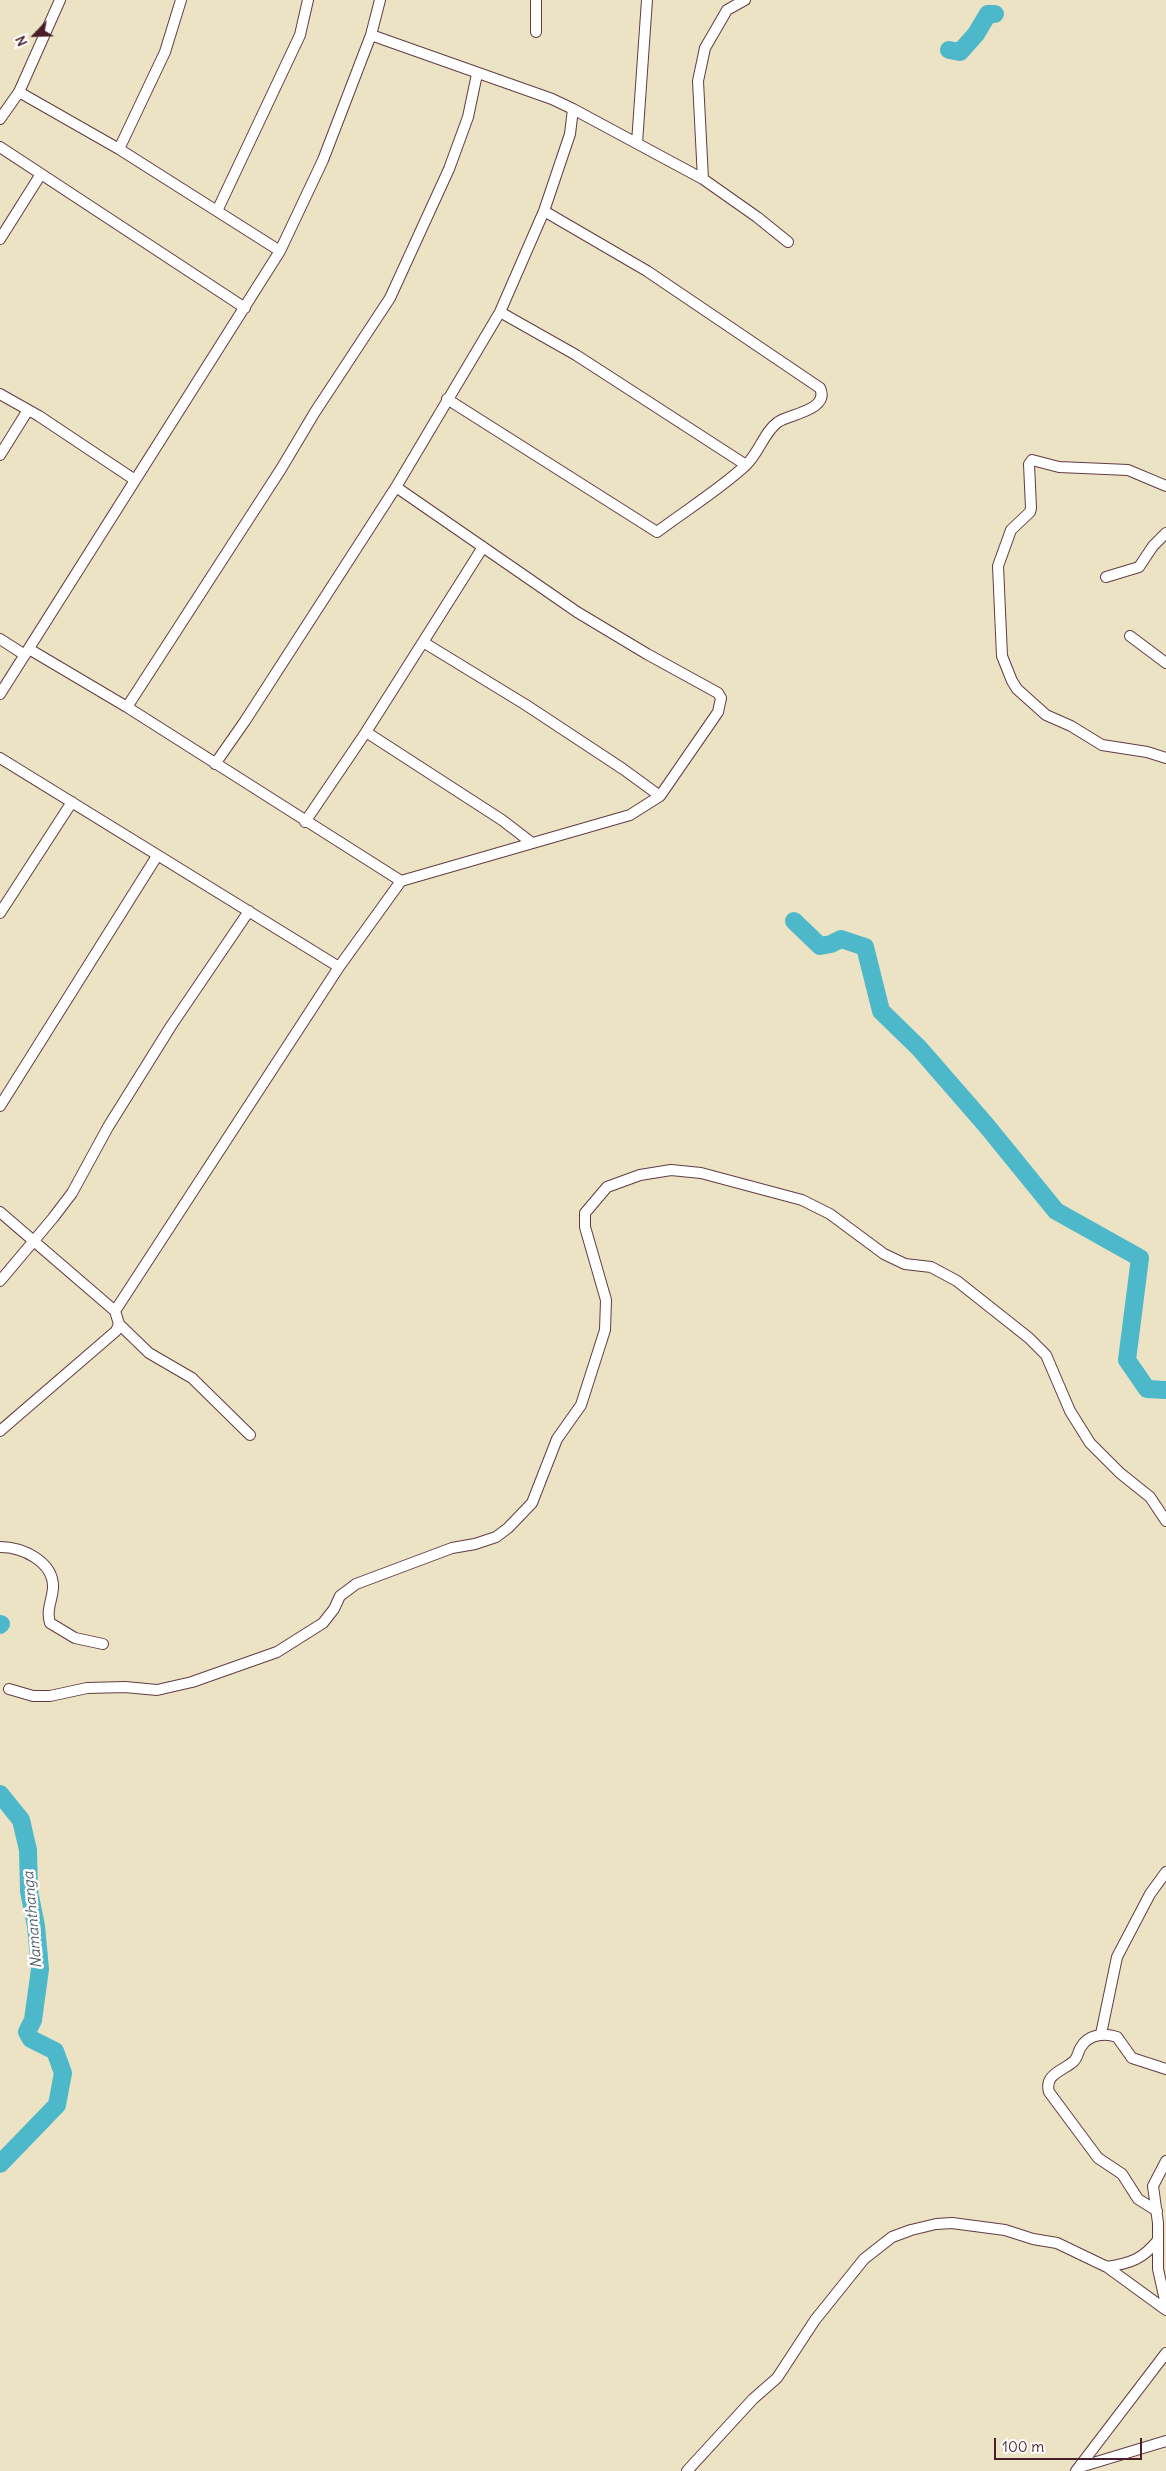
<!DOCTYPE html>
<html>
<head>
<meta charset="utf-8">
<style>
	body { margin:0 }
	#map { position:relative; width:1166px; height:2471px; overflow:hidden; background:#ece3c4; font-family:Delius,sans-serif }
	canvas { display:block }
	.north { position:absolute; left:10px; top:10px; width:50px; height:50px; -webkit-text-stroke:4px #fff; paint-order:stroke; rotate:246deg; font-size:14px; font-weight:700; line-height:20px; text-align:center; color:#4a1f2b }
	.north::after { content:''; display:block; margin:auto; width:18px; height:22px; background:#4a1f2b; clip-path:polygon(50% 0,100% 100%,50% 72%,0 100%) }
	.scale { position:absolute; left:994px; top:2438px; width:148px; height:22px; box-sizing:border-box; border:2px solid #4a1f2b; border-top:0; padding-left:6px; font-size:15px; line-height:18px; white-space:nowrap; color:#4a1f2b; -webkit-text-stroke:4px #fff; paint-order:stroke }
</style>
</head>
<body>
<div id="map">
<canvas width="1166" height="2471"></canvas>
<div class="north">N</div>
<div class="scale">100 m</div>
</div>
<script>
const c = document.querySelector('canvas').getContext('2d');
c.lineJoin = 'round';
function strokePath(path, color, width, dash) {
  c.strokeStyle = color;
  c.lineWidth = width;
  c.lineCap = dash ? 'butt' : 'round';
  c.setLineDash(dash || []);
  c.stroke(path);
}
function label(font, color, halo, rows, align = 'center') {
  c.font = font + ' Delius,sans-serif';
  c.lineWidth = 5;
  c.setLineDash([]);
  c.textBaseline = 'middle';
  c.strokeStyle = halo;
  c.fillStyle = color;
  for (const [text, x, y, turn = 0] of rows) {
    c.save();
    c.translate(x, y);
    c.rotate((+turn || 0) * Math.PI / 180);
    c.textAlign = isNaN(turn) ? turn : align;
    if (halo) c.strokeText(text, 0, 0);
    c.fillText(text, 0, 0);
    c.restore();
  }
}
const river = new Path2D(`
	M949,50L960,52L976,34L988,14H995
	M794,921L820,946L831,944L841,939L865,947L881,1011L919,1048L986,1125L1056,1211L1140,1258L1127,1360L1147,1389L1166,1390
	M0,1625L1,1624
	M0,1794L21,1820L28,1850L29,1891L36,1926L40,1969L33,2020L27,2032L31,2039L55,2051L63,2073L57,2105L0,2164`);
const minor = new Path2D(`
	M536,0V32
	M371,35L552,99L573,109L703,179L757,217L788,242
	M19,92L119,149L280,251
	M0,119L19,92L60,0
	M637,143L647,0
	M0,147L245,308
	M119,149L165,52L181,0
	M703,179L698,81L705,48L727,10L745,0
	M217,211L300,35L308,0
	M0,239L41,174
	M500,312L576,355L746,465
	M0,394L39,416L135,480
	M447,399L657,532C686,510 719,490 746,465C759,453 764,432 778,422C790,414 830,410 820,388L647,271L544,211
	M0,455L28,410
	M1166,486L1128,470L1059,467L1032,460L1029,464L1031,508L1030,512L1011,530L998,566L1002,656L1012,681L1017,689L1046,715L1071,726L1102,745L1147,752L1166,758
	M396,487L577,612L647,654L718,693L721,698L718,712L660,796
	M1106,577L1139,567L1153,546L1166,533
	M1130,636L1166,663
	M0,639L25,655
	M423,642L483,547
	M29,649L127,707L401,881
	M0,694L280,251L323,160L371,35L380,0
	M127,707L281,469L315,412L390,298L449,169L468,117L477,74
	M366,732L502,820L532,843
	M0,758L339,967
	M215,764L245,721L396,487L500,312L544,211L570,134L573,109
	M0,913L72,802
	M0,1106L157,856
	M0,1212L115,1311L119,1324L116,1331L0,1431
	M0,1281L53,1218L72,1193L108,1127L171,1026L249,911
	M115,1311L339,967L401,881L630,815L660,796L623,769L526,705L423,642L366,732L305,822
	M119,1324L149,1353L192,1378L250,1435
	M0,1547C23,1547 54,1562 53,1588C52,1601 46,1610 50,1623L75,1638L103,1644
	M9,1689L33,1696H50L87,1688L125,1687L157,1690L192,1682L277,1652L323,1623L334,1609L340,1596L356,1584L452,1548L475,1544L496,1537L508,1528L532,1503L557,1439L581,1405L605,1330L606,1300L585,1227V1213L607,1187L640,1175L671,1170L701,1173L802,1200L830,1214L884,1254L905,1264L931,1267L957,1281L1029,1338L1046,1355L1070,1411L1090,1443L1120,1473L1150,1497L1166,1521
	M1101,2034L1117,1957L1150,1894L1166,1872
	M1166,2161L1153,2186L1158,2223V2269L1166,2305
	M1157,2211L1138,2199L1122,2174L1098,2158L1049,2092C1044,2074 1063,2071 1074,2061C1078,2057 1078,2051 1081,2047C1088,2035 1104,2032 1117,2037L1132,2058L1166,2069
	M1107,2267C1131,2263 1143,2259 1158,2240
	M1080,2467L1166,2441
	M687,2471L753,2399L777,2378L815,2320L864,2259L892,2237L911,2230L936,2224L952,2223L1005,2230L1033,2239L1057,2243L1107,2267L1166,2310
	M1076,2471L1166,2353`);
const waterNames = [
	["Namanthanga",33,1920,-95]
];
strokePath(river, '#4db8ca', 18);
strokePath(minor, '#623c42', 12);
strokePath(minor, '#fff', 10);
label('italic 15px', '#4b5c6b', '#fff', waterNames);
</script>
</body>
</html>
